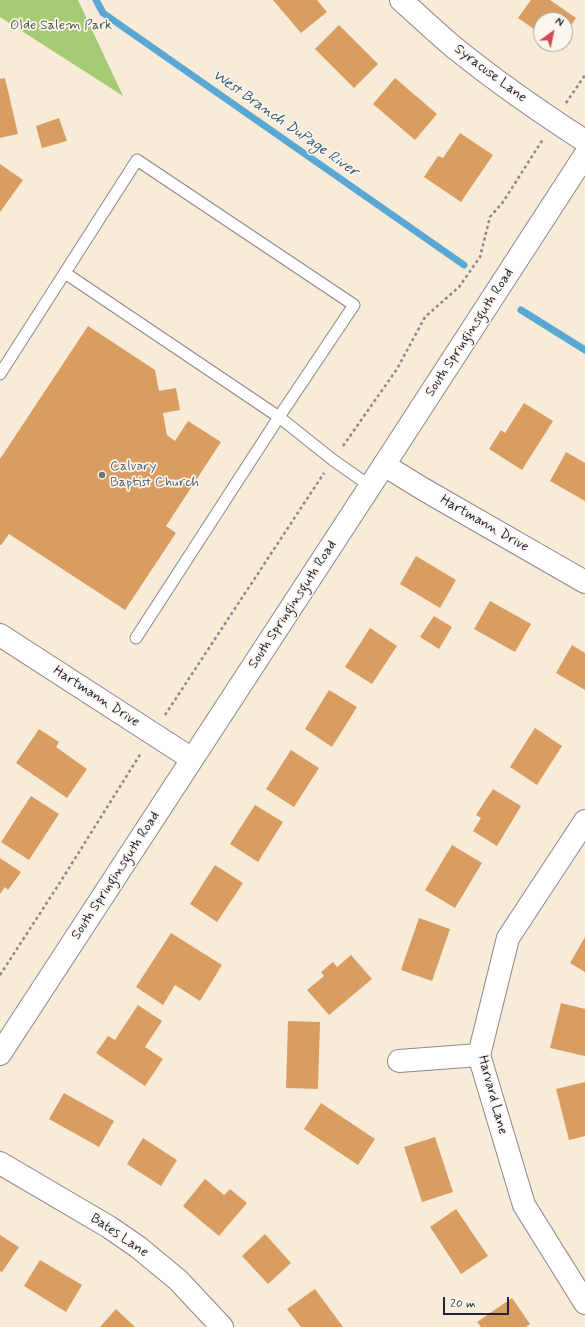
<!DOCTYPE html>
<html>
<head>
<meta charset="utf-8">
<style>
	body { margin:0 }
	#map { position:relative; width:585px; height:1327px; overflow:hidden; background:#f8ebd8; font-family:Mynerve,sans-serif }
	canvas { display:block }
	.north { position:absolute; left:533px; top:12px; width:40px; height:40px; box-sizing:border-box; background:#fbf7ec; border:1px solid #a4a2a5; border-radius:50%; rotate:33deg; font-size:11px; font-weight:700; line-height:16px; text-align:center; color:#22223b }
	.north::after { content:''; display:block; margin:auto; width:14px; height:18px; background:#d1495b; clip-path:polygon(50% 0,100% 100%,50% 72%,0 100%) }
	.scale { position:absolute; left:443px; top:1297px; width:66px; height:18px; box-sizing:border-box; border:2px solid #22223b; border-top:0; padding-left:5px; font-size:12px; line-height:14px; white-space:nowrap; color:#22223b; -webkit-text-stroke:3px #fbf7ec; paint-order:stroke }
</style>
</head>
<body>
<div id="map">
<canvas width="585" height="1327"></canvas>
<div class="north">N</div>
<div class="scale">20 m</div>
</div>
<script>
const c = document.querySelector('canvas').getContext('2d');
c.lineJoin = 'round';
function fill(path, color) {
  c.fillStyle = color;
  c.fill(path, 'evenodd');
}
function strokePath(path, color, width, dash) {
  c.strokeStyle = color;
  c.lineWidth = width;
  c.lineCap = dash ? 'butt' : 'round';
  c.setLineDash(dash || []);
  c.stroke(path);
}
function label(font, color, halo, rows, align = 'center') {
  c.font = font + ' Mynerve,sans-serif';
  c.lineWidth = 3.5;
  c.setLineDash([]);
  c.textBaseline = 'middle';
  c.strokeStyle = halo;
  c.fillStyle = color;
  for (const [text, x, y, turn = 0] of rows) {
    c.save();
    c.translate(x, y);
    c.rotate((+turn || 0) * Math.PI / 180);
    c.textAlign = isNaN(turn) ? turn : align;
    if (halo) c.strokeText(text, 0, 0);
    c.fillText(text, 0, 0);
    c.restore();
  }
}
const green = new Path2D(`
	M0,0H78L123,96L0,17Z`);
const stream = new Path2D(`
	M96,0L103,13L464,265
	M521,310L585,350`);
const building = new Path2D(`
	M273,0H317L327,12L301,33Z
	M531,0H550L576,18L565,34V20H541V34L518,18Z
	M339,25L378,64L354,88L315,49Z
	M5,78L18,134L0,138V79Z
	M395,78L437,114L415,140L373,104Z
	M59,118L67,141L42,148L36,126Z
	M460,133L493,155L461,202L424,177L438,156L443,158Z
	M0,164L23,180L0,212Z
	M88,326L155,370L159,391L176,388L180,410L163,413L167,435L175,441L188,421L221,442L166,526L176,533L125,610L9,534L1,545H0V459Z
	M524,403L553,421L522,470L489,449L501,430L505,433Z
	M566,452L585,463V501L550,481Z
	M416,556L456,580L440,608L400,584Z
	M490,601L531,624L515,652L474,629Z
	M434,616L452,627L439,649L420,637Z
	M370,628L397,646L372,684L345,667Z
	M572,645L585,653V690L556,673Z
	M329,690L357,707L332,747L305,729Z
	M535,728L562,746L537,785L510,767Z
	M39,729L59,742L56,747L87,769L67,798L16,763Z
	M291,750L319,768L294,807L266,789Z
	M493,789L521,806L497,846L473,831L481,818L476,815Z
	M31,796L59,814L29,860L1,842Z
	M255,805L283,822L258,862L230,844Z
	M452,845L482,863L455,908L425,890Z
	M0,858L21,872L8,890L5,887L0,894Z
	M215,865L243,883L217,922L190,904Z
	M419,918L450,929L432,981L401,970Z
	M171,933L222,965L200,1001L175,985L163,1005L136,987Z
	M585,937V972L570,963Z
	M351,955L372,979L329,1015L307,990L324,976L321,972L333,962L337,967Z
	M561,1003L585,1009V1056L550,1048Z
	M138,1005L162,1021L145,1047L163,1059L145,1086L96,1053L108,1036L115,1040Z
	M288,1021L320,1022L318,1089L286,1088Z
	M585,1082V1136L569,1140L556,1089Z
	M64,1093L114,1121L99,1147L49,1119Z
	M321,1103L375,1139L358,1165L304,1129Z
	M435,1137L453,1192L422,1202L404,1147Z
	M143,1138L177,1160L161,1186L127,1164Z
	M205,1179L224,1195L230,1189L247,1203L219,1236L183,1206Z
	M456,1209L488,1256L461,1274L430,1227Z
	M265,1234L291,1263L268,1284L242,1256Z
	M0,1235L19,1247L2,1272L0,1271Z
	M40,1260L82,1285L66,1312L24,1286Z
	M315,1289L343,1327H301L287,1309Z
	M512,1298L530,1324L526,1327H481L477,1322Z
	M116,1309L135,1327H100Z`);
const path = new Path2D(`
	M566,103L585,75
	M343,446L397,369L425,317L459,287L480,257L490,217L503,202L543,139
	M165,715L324,473
	M0,975L59,884L141,753`);
const service = new Path2D(`
	M65,273L279,417L136,638
	M0,374L137,160L354,305L279,417L333,460L370,486`);
const minor = new Path2D(`
	M401,0C419,16 437,33 456,49C497,82 540,112 585,141
	M384,465L423,489L585,582
	M0,635L192,759
	M585,821L508,938L479,1055L524,1205L585,1303
	M399,1061L479,1055
	M0,1163L109,1227L138,1247L178,1280L222,1327`);
const tertiary = new Path2D(`
	M0,1054L384,465L585,155`);
const markers = [
	[102,475,4,"#6b7280"]
];
const parkNames = [
	["Olde Salem Park",61,26]
];
const streetNames = [
	["Syracuse Lane",490,74,37],
	["South Springinsguth Road",470,333,-57],
	["Hartmann Drive",484,524,30],
	["South Springinsguth Road",293,605,-57],
	["Hartmann Drive",96,697,33],
	["South Springinsguth Road",116,876,-57],
	["Harvard Lane",492,1095,75],
	["Bates Lane",119,1236,34]
];
const worshipNames = [
	["Calvary",110,467],
	["Baptist Church",110,483]
];
const waterNames = [
	["West Branch DuPage River",285,124,35]
];
fill(green, '#a6cb75');
strokePath(stream, '#59a7d3', 7);
fill(building, '#d99d61');
strokePath(service, '#8d868a', 13);
strokePath(minor, '#8d868a', 24);
strokePath(tertiary, '#8d868a', 24);
strokePath(path, '#8d868a', 2.5, [3, 3]);
strokePath(service, '#fff', 11);
strokePath(minor, '#fff', 22);
strokePath(tertiary, '#fff', 22);
for (const [x, y, r, color] of markers) {
  const dot = new Path2D();
  dot.arc(x, y, r, 0, 2 * Math.PI);
  c.fillStyle = color;
  c.fill(dot);
  strokePath(dot, '#fbf7ec', 1.5);
}
label('14px', '#4a554c', '#fbf7ec', parkNames);
label('14px', '#22223b', '#fbf7ec', streetNames);
label('14px', '#5b616d', '#fbf7ec', worshipNames, 'left');
label('italic 15px', '#385778', '#fbf7ec', waterNames);
</script>
</body>
</html>
